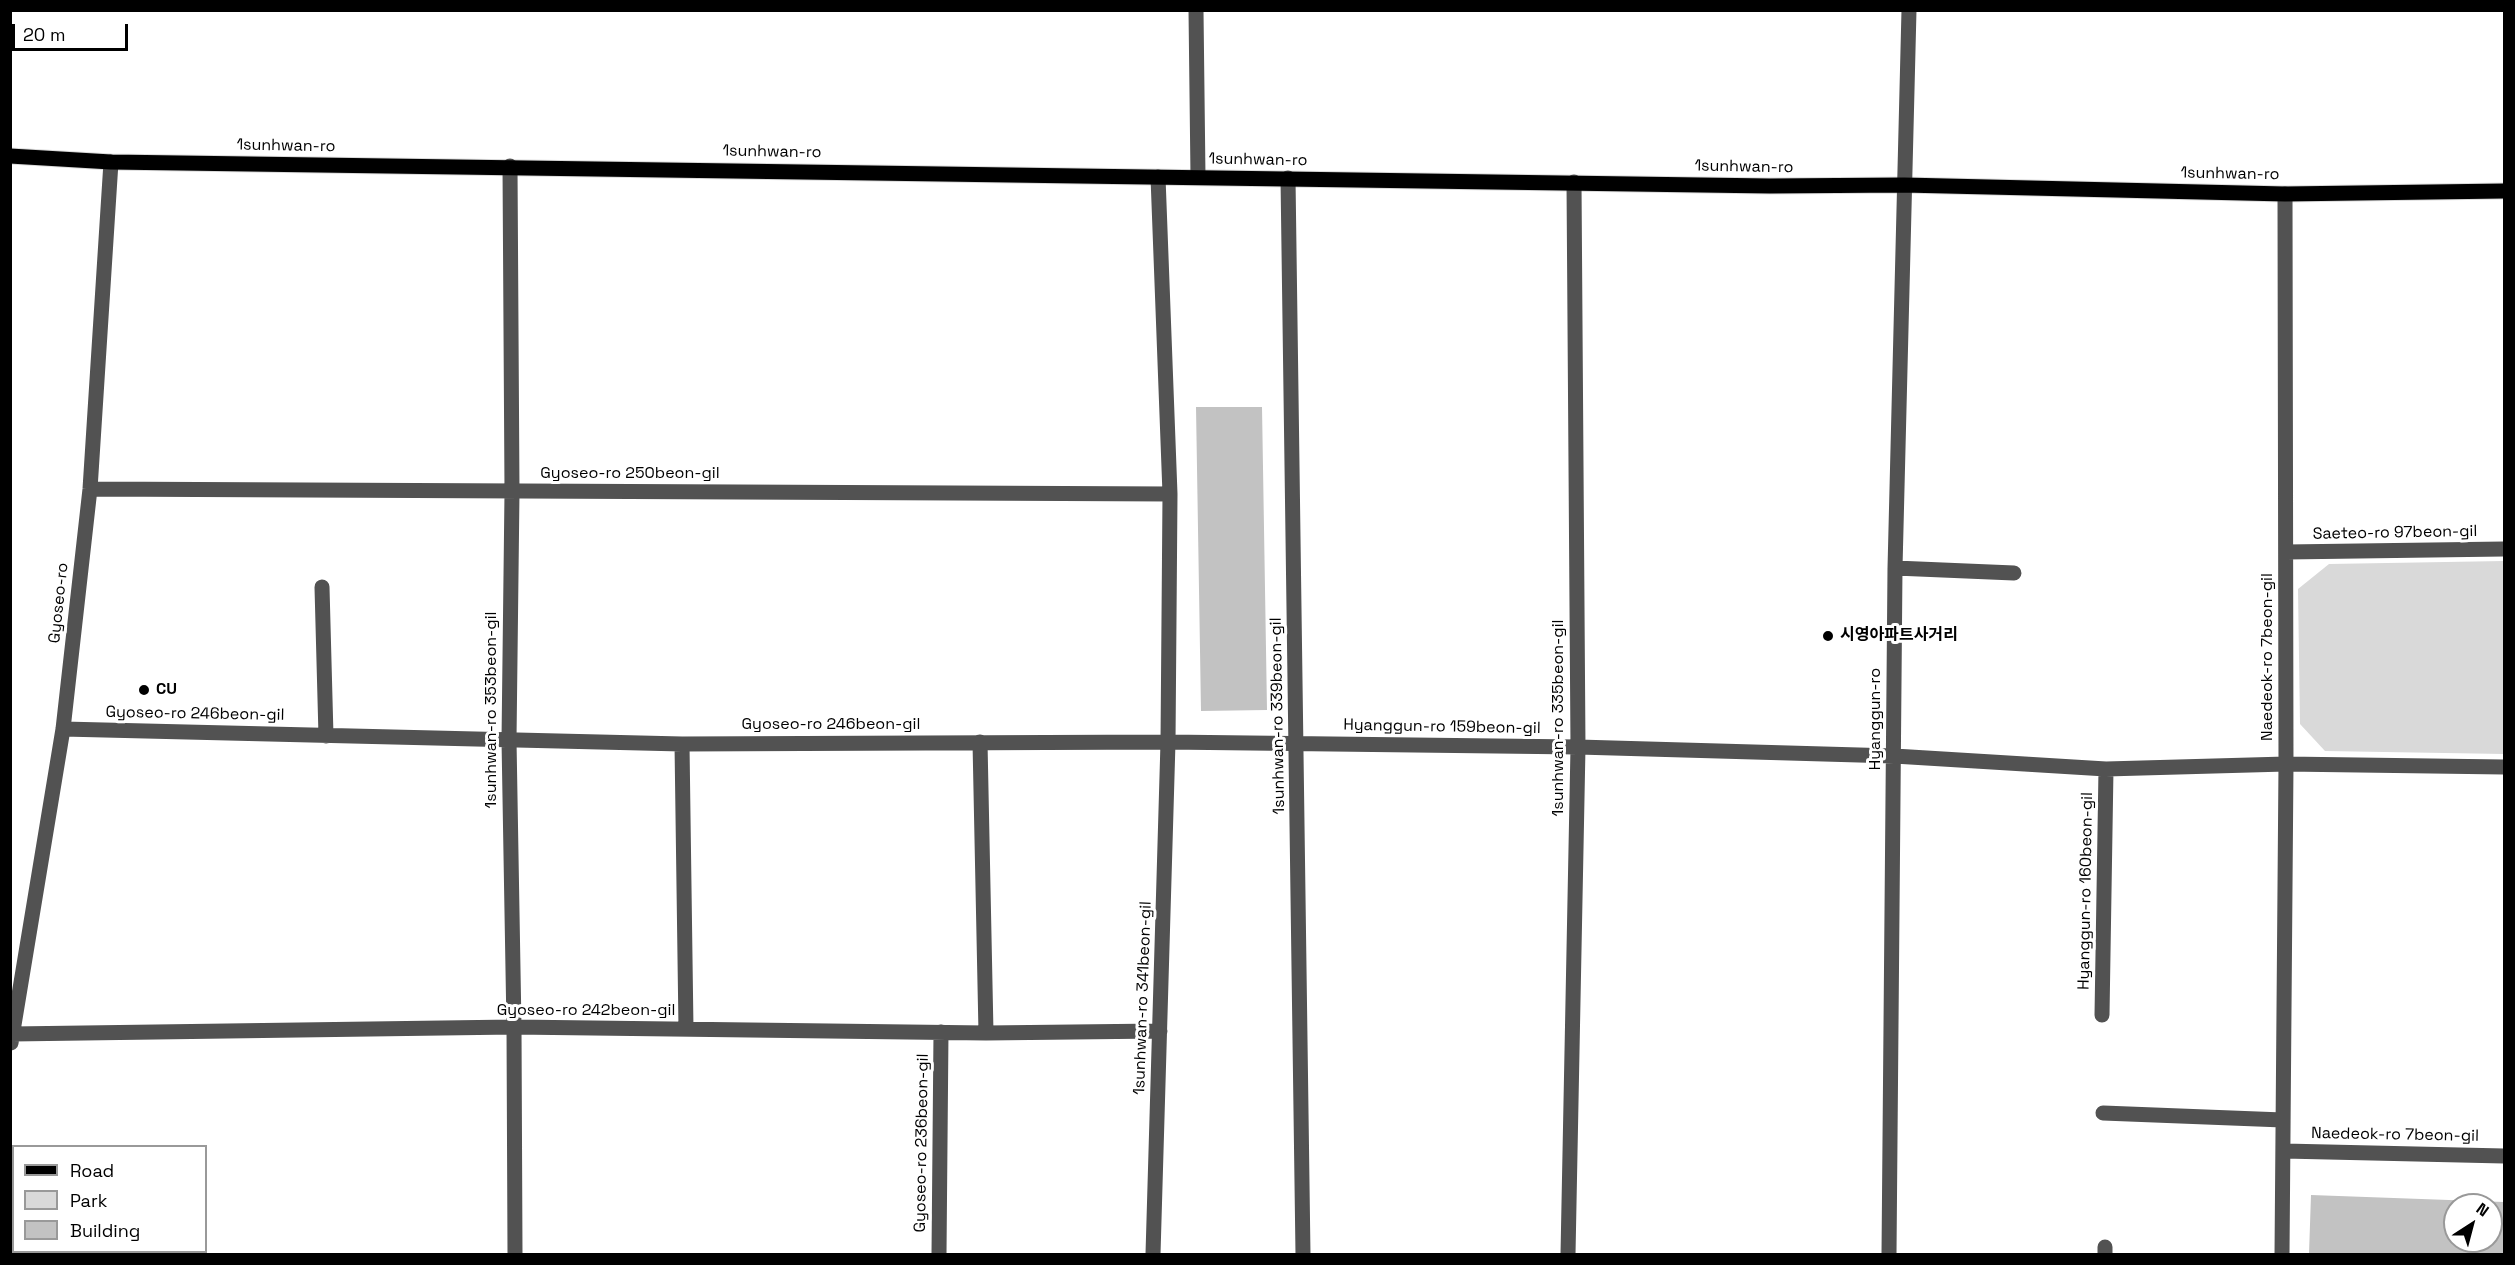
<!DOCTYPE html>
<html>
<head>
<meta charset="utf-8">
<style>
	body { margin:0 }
	#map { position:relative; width:2515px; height:1265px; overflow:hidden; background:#fff; font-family:"Space Grotesk",sans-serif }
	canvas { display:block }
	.frame { position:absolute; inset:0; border:12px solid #000; pointer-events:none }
	.legend { position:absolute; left:12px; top:1145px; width:195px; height:108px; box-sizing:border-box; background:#fff; border:2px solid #999; margin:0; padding:8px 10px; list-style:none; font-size:18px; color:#000 }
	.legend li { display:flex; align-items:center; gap:12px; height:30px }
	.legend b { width:30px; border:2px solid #999 }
	.north { position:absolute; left:2443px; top:1193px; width:60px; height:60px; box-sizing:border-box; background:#fff; border:2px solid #999; border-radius:50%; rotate:36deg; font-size:16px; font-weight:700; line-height:24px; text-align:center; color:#000 }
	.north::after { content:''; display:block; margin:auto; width:21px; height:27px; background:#000; clip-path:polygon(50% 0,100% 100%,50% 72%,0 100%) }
	.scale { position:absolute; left:12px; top:24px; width:116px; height:27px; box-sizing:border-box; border:3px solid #000; border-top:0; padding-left:8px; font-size:18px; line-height:21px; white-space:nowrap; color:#000; -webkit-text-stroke:4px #fff; paint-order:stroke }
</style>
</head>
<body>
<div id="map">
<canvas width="2515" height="1265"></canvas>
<div class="frame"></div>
<ul class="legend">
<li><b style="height:8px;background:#000"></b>Road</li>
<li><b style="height:16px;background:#d9d9d9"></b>Park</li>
<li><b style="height:16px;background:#c2c2c2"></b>Building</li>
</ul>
<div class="north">N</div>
<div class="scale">20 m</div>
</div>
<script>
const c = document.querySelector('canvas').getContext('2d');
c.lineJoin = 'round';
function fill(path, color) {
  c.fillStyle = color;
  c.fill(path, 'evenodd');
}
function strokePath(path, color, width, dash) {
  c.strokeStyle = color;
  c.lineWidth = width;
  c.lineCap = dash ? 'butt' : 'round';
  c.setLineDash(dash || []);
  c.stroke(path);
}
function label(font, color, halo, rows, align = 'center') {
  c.font = font + ' "Space Grotesk","Noto Sans KR",sans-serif';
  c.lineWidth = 6;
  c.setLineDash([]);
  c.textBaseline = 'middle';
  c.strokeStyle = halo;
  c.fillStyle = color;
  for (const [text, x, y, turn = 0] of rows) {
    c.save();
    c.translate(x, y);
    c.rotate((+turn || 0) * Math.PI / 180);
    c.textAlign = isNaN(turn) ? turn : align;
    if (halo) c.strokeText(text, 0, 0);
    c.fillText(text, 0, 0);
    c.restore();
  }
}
const green = new Path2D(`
	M2504,561V754L2325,751L2300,724L2298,589L2329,564Z`);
const building = new Path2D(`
	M1196,407H1262L1267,710L1201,711Z
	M2311,1195L2504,1202V1254H2309ZM2455,1205H2491V1241H2455Z`);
const minor = new Path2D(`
	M1196,10L1198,177
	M510,166L512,492L509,740L514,1027L515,1254
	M1288,178L1303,1254
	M90,489L1170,494
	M2286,552L2504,549
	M1895,568L2014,573
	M322,587L326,736
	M63,729L682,744L1168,742L1578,747L1894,756L2106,769L2286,764L2504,767
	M980,742L986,1033
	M682,744L686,1029
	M2102,1015L2106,769
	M12,1034L514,1027L986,1033L1160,1031
	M11,1043L63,729L90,489L111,162
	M2103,1113L2283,1120
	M2284,1151L2504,1156
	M939,1254L941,1032
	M1153,1254L1168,742L1170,494L1158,177
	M1568,1254L1578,747L1574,182
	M1889,1254L1895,568L1909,10
	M2105,1254V1247
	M2282,1254L2286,764L2285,194`);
const major = new Path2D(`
	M10,156L111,162L1770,186L1904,185L2285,194L2504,191`);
const markers = [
	[1828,636,6,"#000"],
	[144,690,6,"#000"]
];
const streetNames = [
	["1sunhwan-ro",286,146,1],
	["1sunhwan-ro",772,152,1],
	["1sunhwan-ro",1258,160,1],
	["1sunhwan-ro",1744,167,1],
	["1sunhwan-ro",2230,174,1],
	["Gyoseo-ro 250beon-gil",630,474],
	["Saeteo-ro 97beon-gil",2395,533,-1],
	["Gyoseo-ro",59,603,-84],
	["Naedeok-ro 7beon-gil",2268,657,-90],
	["1sunhwan-ro 353beon-gil",492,710,-90],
	["Gyoseo-ro 246beon-gil",195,714,1],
	["1sunhwan-ro 339beon-gil",1278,716,-91],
	["1sunhwan-ro 335beon-gil",1559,718,-90],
	["Hyanggun-ro",1876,719,-90],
	["Gyoseo-ro 246beon-gil",831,725],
	["Hyanggun-ro 159beon-gil",1442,727,1],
	["Hyanggun-ro 160beon-gil",2086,891,-89],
	["1sunhwan-ro 341beon-gil",1143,998,-88],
	["Gyoseo-ro 242beon-gil",586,1011],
	["Naedeok-ro 7beon-gil",2395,1135,1],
	["Gyoseo-ro 236beon-gil",922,1143,-89]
];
const poiNames = [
	["시영아파트사거리",1840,636],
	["CU",156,690]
];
fill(green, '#d9d9d9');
fill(building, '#c2c2c2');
strokePath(major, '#dbdbdb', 17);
strokePath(minor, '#525252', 15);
strokePath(major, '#000', 15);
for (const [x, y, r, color] of markers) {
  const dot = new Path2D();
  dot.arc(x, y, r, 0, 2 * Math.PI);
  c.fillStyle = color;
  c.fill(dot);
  strokePath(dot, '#fff', 2);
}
label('16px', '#000', '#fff', streetNames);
label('bold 16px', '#000', '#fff', poiNames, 'left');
</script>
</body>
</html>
